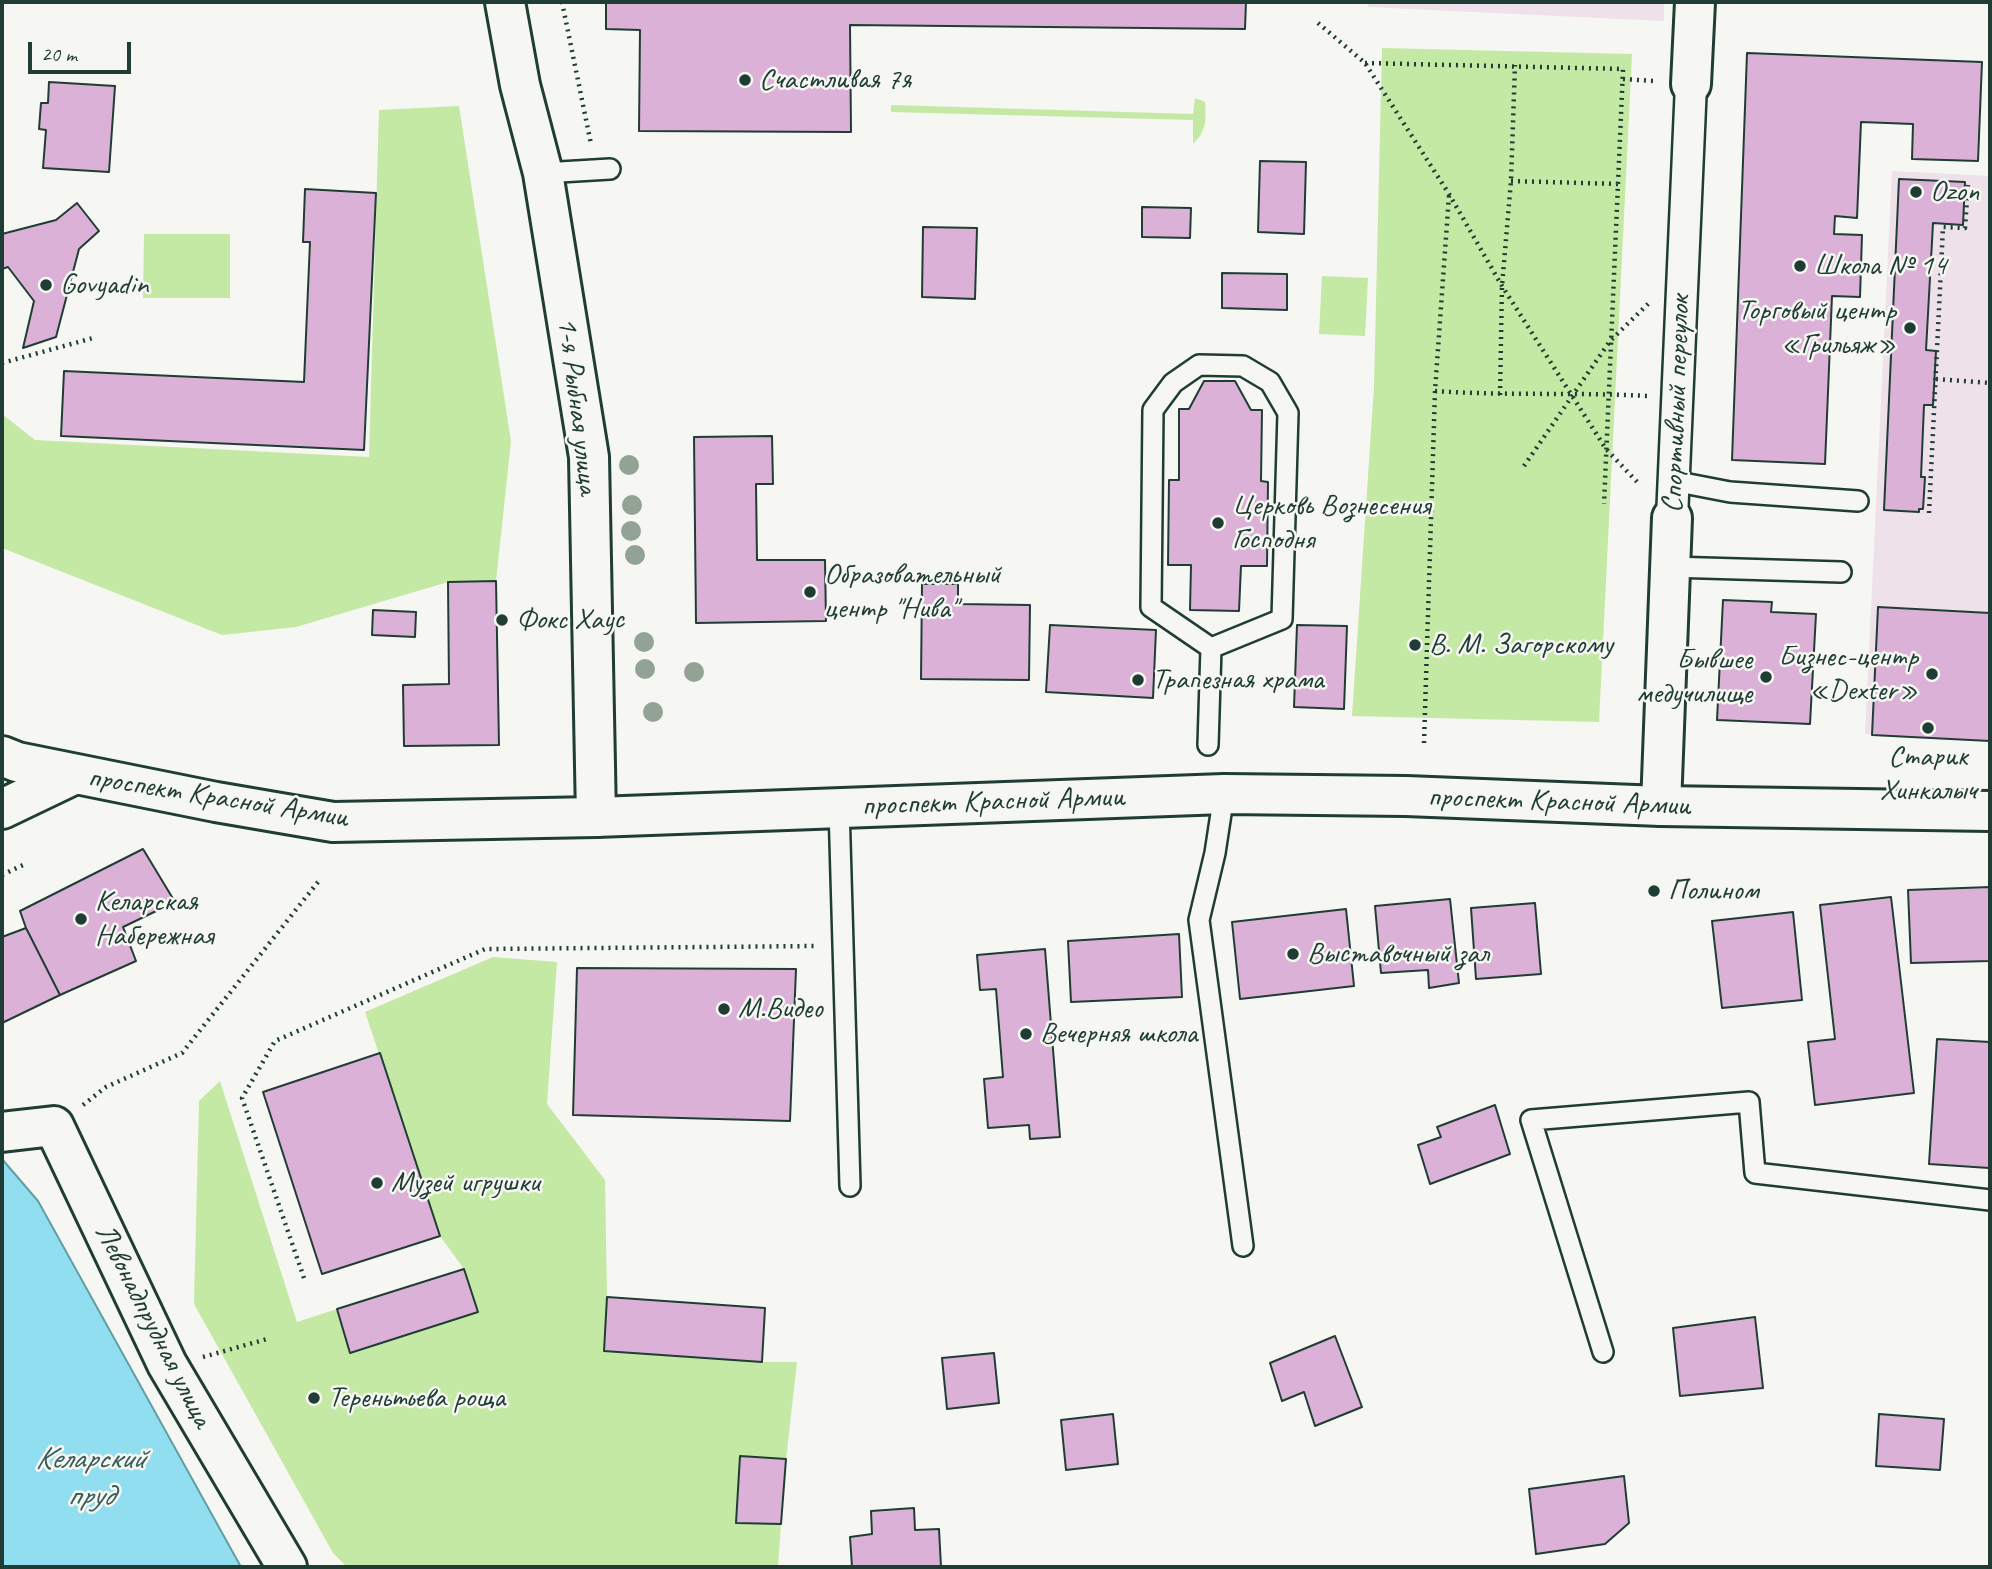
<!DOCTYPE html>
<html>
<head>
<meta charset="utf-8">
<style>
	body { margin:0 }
	#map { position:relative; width:1992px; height:1569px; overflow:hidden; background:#f6f6f2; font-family:Caveat,sans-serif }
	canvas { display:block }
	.frame { position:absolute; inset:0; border:4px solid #1f3d34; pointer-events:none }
	.scale { position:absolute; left:28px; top:42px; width:103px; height:32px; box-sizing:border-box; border:4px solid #1f3d34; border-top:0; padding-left:9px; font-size:21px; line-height:24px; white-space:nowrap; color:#1f3d34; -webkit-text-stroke:5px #f6f6f2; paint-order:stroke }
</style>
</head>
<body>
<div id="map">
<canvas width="1992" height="1569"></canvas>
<div class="frame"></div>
<div class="scale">20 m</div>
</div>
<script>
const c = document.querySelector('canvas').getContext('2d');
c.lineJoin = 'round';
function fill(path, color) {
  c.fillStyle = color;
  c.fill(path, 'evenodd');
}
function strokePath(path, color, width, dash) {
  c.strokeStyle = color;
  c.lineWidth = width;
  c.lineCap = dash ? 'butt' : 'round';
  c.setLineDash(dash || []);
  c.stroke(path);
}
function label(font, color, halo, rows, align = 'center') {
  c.font = font + ' Caveat,sans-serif';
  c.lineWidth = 5;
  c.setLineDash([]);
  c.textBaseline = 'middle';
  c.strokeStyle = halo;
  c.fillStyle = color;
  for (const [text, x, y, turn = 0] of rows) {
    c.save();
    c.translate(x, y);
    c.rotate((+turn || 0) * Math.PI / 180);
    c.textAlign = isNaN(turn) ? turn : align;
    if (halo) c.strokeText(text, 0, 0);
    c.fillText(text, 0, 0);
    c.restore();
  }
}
const built = new Path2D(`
	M1368,2H1664V21L1368,7Z
	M1892,171L1990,176V741L1865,734Z`);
const green = new Path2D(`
	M1382,48L1632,54L1599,722L1352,716L1374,386Z
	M1195,98L1205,102C1206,121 1207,130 1193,144V120L891,112V105L1193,114Z
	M459,106L511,441L496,581L448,582L296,627L222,635L2,548V414L35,440L369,457L379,110Z
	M144,234H230V298H143Z
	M1322,276L1368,278L1365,336L1319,334Z
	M493,957L557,962L547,1104L605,1180L607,1297L762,1362H797L786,1459L740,1456L736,1522L781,1524L778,1567H347L333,1553L194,1304L199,1101L220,1081L297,1322L337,1309L351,1353L477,1312L464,1269L440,1236L365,1012Z`);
const water = new Path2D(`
	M2,1159L38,1201L241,1567H2Z`);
const building = new Path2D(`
	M606,2H1246L1245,29L850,25L851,132L639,131L640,30L606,29Z
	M1747,53L1982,62L1978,161L1912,159L1913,124L1861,122L1857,218L1835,216L1834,234L1862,235L1860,297L1832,296L1825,464L1732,460Z
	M49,82L115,86L109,172L43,168L46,130L39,129L41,103H48Z
	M1260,161L1306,162L1304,234L1258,232Z
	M1899,179L1965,182L1963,225L1933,223L1926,350L1936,351L1933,405H1924L1921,477H1925L1923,509H1919V512L1884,510Z
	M305,189L376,193L364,450L61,436L64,371L304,382L310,242H303Z
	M77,203L99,231L79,249L56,337L23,348L34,301L8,267L2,269V234L56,220Z
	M1142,207L1191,208L1190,238L1142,237Z
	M923,227L977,228L975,299L922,297Z
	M1222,273L1287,274V310L1222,308Z
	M1204,381H1235L1251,410H1262L1261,481L1268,482L1267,566H1241L1239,611L1190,610L1191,565H1168L1169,480H1179V409H1189Z
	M772,436L773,484H756L757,560H825L826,621L696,623L694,437Z
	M496,581L499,745L404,746L403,685L449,684L448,582Z
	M922,584H958V604L1030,605L1029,680L921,679Z
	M1723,600L1772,602L1771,612L1816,614L1810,724L1717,720Z
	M1878,607L1990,613V741L1872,735Z
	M373,610L416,612L415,637L372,635Z
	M1050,625L1156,630L1153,698L1046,692Z
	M1297,625L1347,626L1344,709L1294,707Z
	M143,849L175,902L123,927L136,961L60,995L26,928L20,911Z
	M1990,887V961L1911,963L1908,890Z
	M1891,897L1914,1093L1815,1105L1808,1042L1835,1039L1820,905Z
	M1450,899L1459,983L1429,988L1428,970L1381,973L1375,906Z
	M1535,903L1541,974L1476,979L1471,908Z
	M1346,909L1354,986L1240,999L1232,922Z
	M1793,912L1802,1000L1722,1008L1712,921Z
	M26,928L60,995L2,1023V937Z
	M1179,934L1182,997L1071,1002L1068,941Z
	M1045,949L1060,1137L1030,1139L1029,1125L988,1128L984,1079L1003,1077L996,989L980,990L977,955Z
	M577,968L796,969L790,1121L573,1115Z
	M1937,1039L1990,1042L1989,1168L1929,1164Z
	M380,1053L440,1236L322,1274L263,1092Z
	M1495,1105L1510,1154L1430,1184L1418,1145L1441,1137L1437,1127Z
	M464,1269L478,1312L350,1353L337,1309Z
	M607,1297L765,1308L762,1362L604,1351Z
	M1755,1317L1763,1388L1680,1396L1673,1328Z
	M1335,1336L1362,1407L1315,1426L1304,1392L1282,1401L1270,1363Z
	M994,1353L999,1403L947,1409L942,1358Z
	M1113,1414L1118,1464L1066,1470L1061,1420Z
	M1879,1414L1944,1419L1940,1470L1876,1466Z
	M740,1456L786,1459L781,1524L736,1523Z
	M1624,1476L1629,1523L1605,1544L1536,1554L1529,1489Z
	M914,1508L915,1530L939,1529L941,1567H852L850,1537L872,1534L871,1511Z`);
const path = new Path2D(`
	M562,2L591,144
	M1318,23L1365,63L1449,194L1502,286L1606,449L1640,485
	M1365,63L1623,69L1604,504
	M1623,79L1654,81
	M1511,181L1618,184
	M2,363L93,338
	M1936,379L1990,383
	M1435,391C1506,396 1577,392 1648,396
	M1500,395L1502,286L1511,181L1515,65
	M1524,466L1610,341L1649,303
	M1929,513L1943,227L1965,228L1968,185
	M1424,743L1435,391L1449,195
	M2,875L23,865
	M83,1105L106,1087L182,1053L318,882
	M304,1278L242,1098L275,1041L485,949L818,946
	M203,1357L267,1339`);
const service = new Path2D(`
	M543,173L610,169
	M1673,481L1730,492L1858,501
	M1670,567L1841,572
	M1208,745L1211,648L1282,619L1288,413L1270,382L1243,366L1199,365L1173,383L1153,410L1151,607L1211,648
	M1224,794L1215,853L1199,920L1243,1246
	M839,807L850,1186
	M1603,1352L1531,1120L1749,1102L1755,1173L1990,1200`);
const pedestrian = new Path2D(`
	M1672,518L1691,84`);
const minor = new Path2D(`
	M1691,84L1695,2
	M1661,806L1672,518
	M2,1132L54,1126L167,1364L287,1567`);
const tertiary = new Path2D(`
	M505,2L520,85L543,173L589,457L596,817`);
const secondary = new Path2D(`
	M2,756L17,762L216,802L333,822L596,817L1224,794L1406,796L1661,806L1990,811
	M2,809L75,774`);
const trees = [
	[629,465],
	[632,505],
	[631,531],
	[635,555],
	[644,642],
	[645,669],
	[694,672],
	[653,712]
];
const markers = [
	[745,80,7,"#1f3d34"],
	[1916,192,7,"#1f3d34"],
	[1800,266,7,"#1f3d34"],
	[46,285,7,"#1f3d34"],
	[1910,328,7,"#1f3d34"],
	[1218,523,7,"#1f3d34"],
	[810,592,7,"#1f3d34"],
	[502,620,7,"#1f3d34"],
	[1415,645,7,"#1f3d34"],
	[1932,674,7,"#1f3d34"],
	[1766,677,7,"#1f3d34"],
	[1138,680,7,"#1f3d34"],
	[1928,728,7,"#1f3d34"],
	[1654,891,7,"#1f3d34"],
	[81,919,7,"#1f3d34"],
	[1293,954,7,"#1f3d34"],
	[724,1009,7,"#1f3d34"],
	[1026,1034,7,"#1f3d34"],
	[377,1183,7,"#1f3d34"],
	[314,1398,7,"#1f3d34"]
];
const poiNames = [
	["Счастливая 7я",759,80],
	["Ozon",1930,192],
	["Школа № 14",1814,266],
	["Govyadin",60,285],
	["Торговый центр",1896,311,"right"],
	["«Грильяж»",1896,345,"right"],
	["Церковь Вознесения",1232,506],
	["Господня",1232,540],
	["Образовательный",824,575],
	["центр \"Нива\"",824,609],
	["Фокс Хаус",516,620],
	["В. М. Загорскому",1429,645],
	["Бизнес-центр",1918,657,"right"],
	["«Dexter»",1918,691,"right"],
	["Бывшее",1752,660,"right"],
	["медучилище",1752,694,"right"],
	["Трапезная храма",1152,680],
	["Старик",1928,757,"center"],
	["Хинкалыч",1928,791,"center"],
	["Полином",1668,891],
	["Келарская",95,902],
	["Набережная",95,936],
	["Выставочный зал",1307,954],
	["М.Видео",738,1009],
	["Вечерняя школа",1040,1034],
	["Музей игрушки",391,1183],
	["Тереньтьева роща",328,1398]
];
const streetNames = [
	["Спортивный переулок",1677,404,-88],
	["1-я Рыбная улица",577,406,83],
	["проспект Красной Армии",218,798,9],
	["проспект Красной Армии",993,802,-2],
	["проспект Красной Армии",1559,802,2],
	["Левонадпрудная улица",153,1326,63]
];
const waterNames = [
	["Келарский",90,1460],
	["пруд",90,1497]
];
fill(built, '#eee1ea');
fill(green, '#c4e9a4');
fill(water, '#90deef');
strokePath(water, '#639ea4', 2);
fill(building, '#dcb1d7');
strokePath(building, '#1f3d34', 2);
strokePath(service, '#1f3d34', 24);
strokePath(pedestrian, '#1f3d34', 35);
strokePath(minor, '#1f3d34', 44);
strokePath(tertiary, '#1f3d34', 44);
strokePath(secondary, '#1f3d34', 44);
strokePath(path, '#1f3d34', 4.5, [2, 5]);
strokePath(service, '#f6f6f2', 19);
strokePath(pedestrian, '#f6f6f2', 30);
strokePath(minor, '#f6f6f2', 38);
strokePath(tertiary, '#f6f6f2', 38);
strokePath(secondary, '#f6f6f2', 38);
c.fillStyle = '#92a396';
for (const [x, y] of trees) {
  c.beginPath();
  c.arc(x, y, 10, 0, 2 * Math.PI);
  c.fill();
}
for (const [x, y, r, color] of markers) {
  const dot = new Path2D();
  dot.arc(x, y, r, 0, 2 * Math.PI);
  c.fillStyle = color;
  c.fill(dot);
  strokePath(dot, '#f6f6f2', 2.5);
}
label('30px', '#1f3d34', '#f6f6f2', poiNames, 'left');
label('30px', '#1f3d34', '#f6f6f2', streetNames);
label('italic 32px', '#365d59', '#f6f6f2', waterNames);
</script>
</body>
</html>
